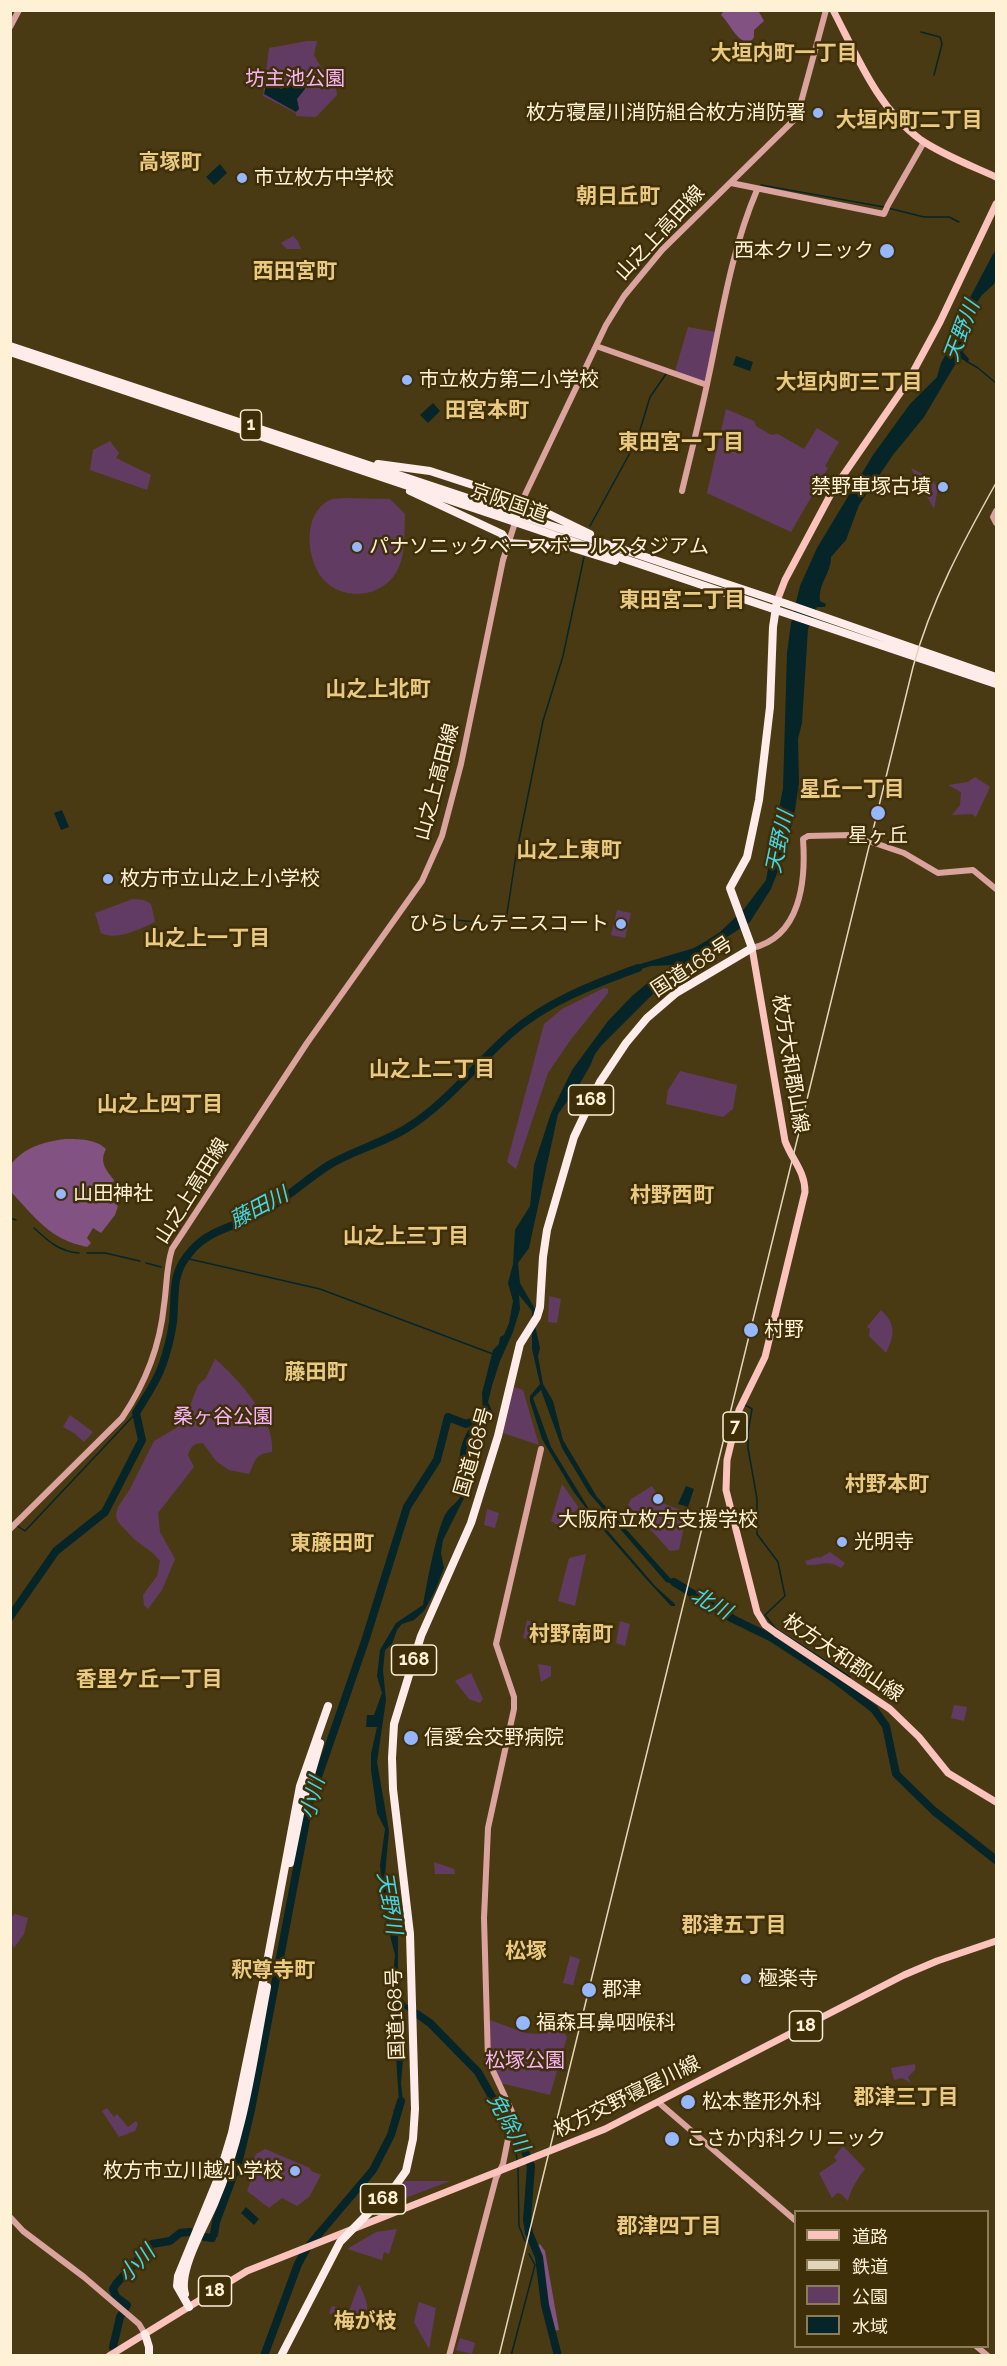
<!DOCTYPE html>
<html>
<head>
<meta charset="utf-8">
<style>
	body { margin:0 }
	#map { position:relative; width:1007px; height:2366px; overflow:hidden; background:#4a3a14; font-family:Raleway,"Noto Sans JP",sans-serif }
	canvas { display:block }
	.frame { position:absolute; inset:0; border:12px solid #fef1d5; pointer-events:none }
	.legend { position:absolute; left:794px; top:2210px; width:195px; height:138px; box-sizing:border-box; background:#3f2f08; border:2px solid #8b7d5a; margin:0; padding:8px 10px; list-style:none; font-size:18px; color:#fef1d5 }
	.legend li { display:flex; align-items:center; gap:12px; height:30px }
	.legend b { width:30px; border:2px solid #8b7d5a }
</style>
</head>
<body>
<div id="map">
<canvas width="1007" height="2366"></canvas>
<div class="frame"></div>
<ul class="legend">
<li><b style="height:8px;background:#fcc3bd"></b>道路</li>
<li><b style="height:8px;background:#e3d5b8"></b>鉄道</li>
<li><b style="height:16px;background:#623b63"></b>公園</li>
<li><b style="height:16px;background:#052529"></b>水域</li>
</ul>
</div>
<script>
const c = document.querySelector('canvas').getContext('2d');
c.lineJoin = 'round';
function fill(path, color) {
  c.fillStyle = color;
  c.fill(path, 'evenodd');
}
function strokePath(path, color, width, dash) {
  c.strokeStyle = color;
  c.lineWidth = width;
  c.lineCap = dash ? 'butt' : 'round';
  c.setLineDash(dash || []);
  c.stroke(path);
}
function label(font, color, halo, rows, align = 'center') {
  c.font = font + ' Raleway,"Noto Sans JP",sans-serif';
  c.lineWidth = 5;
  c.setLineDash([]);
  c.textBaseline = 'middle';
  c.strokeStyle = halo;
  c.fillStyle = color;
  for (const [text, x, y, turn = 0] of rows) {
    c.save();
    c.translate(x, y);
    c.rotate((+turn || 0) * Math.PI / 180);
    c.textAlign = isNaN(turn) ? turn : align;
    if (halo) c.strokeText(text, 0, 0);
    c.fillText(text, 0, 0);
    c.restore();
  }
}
const green = new Path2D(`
	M307,41H317L314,55L322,69L330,71L335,82L337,95L316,117L296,116V113L263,96L269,48Z
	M293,236L298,241L301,249H287L281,243Z
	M688,327L715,332L706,382L675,371Z
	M726,409L754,421L756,426L771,435L778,434L804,449L817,428L839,442L825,466L828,468L791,532L707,493Z
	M110,441L119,453L116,458L151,475L147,490L90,470L93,450Z
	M911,468L931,478L938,488L934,509Z
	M344,498L390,499L405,514C404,532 406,553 398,569C384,598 343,602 323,579C306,559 302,513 330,500C334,498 340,499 344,498Z
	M975,777L990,787L976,817L972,814L952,815L960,805L961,792L948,785L968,782Z
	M133,899L144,900L151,904L155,922C139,929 118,941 101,933L95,913Z
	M617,910L631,913L625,938L611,935Z
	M604,988L608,989V993L569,1042L548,1073L516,1169L507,1162L544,1024L562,1009Z
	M680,1071L737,1085L733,1109L723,1117L666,1104L668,1090Z
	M549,1296L561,1299L557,1323L548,1322Z
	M881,1310C896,1324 895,1335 886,1353L869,1336L870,1329L867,1327Z
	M215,1359C238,1378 276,1421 272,1452C254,1454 256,1460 249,1474L229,1470L216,1461L203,1443C194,1443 191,1446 188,1455L194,1467L158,1513L160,1532L175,1559L162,1590L148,1609L144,1605L143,1595L157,1576L160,1561L154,1554L134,1539L118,1522L116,1515L118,1507L130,1489L154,1441L183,1424L198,1385L206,1378Z
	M514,1387L523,1390L539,1445L503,1433Z
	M70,1415L93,1432L84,1442L74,1433L63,1427Z
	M562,1484L579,1508L557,1525L551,1521Z
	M652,1486L663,1503L687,1513L679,1550L670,1551L628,1505L631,1499Z
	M487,1509L499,1513L495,1528L484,1525Z
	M830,1552L845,1563L841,1568C827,1559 820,1566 807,1565L805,1561L818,1557L820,1558Z
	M586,1554L575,1606L558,1601L569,1558Z
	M527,1620L535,1623L532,1640L523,1638Z
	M620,1621L630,1624L625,1646L616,1643Z
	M538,1664L551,1666V1676L541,1682Z
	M471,1673L483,1699L480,1703L469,1699L455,1681Z
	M954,1705L967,1707L964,1721L951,1718Z
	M434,1862L454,1869L455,1874H435Z
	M15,1914L28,1918L24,1934L14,1948L11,1942L10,1918Z
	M570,1956L580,1959L573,1985L563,1983Z
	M490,2020L525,2033L538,2034L542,2022L560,2027L567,2037L550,2095L500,2083L490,2058Z
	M915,2064V2070L908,2077L911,2083L902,2078L894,2080L891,2068Z
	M107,2108L114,2117L117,2114L128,2127L136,2121L138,2124L135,2131L119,2137L102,2111Z
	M843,2146L865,2169C857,2179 850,2191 848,2201L841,2194L837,2193L832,2198L819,2173L837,2161L834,2157Z
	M265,2149L310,2168L311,2171L321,2175L309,2197L297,2206L282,2198L269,2208L247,2191L255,2169L251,2166L256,2154Z
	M405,2181H450L387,2205Z
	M397,2229L389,2254L384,2252L382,2260L347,2249L376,2232Z
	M359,2284C374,2315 369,2315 340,2330L344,2319L329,2313L332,2306L349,2311Z
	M419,2302L436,2308L429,2349L414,2322Z
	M460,2338L475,2343L472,2354L456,2350Z`);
const forest = new Path2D(`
	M729,11L759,12L764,21L754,30V37L750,43C735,40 732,26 721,15L723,12Z
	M65,1139C79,1139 96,1139 106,1149C99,1162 106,1170 114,1180L109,1197L118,1206L115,1215L101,1233L93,1228L87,1238L91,1243L87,1247C49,1239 36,1218 11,1192V1164C25,1147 43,1142 65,1139Z
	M540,2244L545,2251L559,2330L553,2331C546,2305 546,2271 536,2247Z`);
const water = new Path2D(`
	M295,81L304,85L305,89L297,99L299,109L296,112L264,94L266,85L273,84L281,89Z
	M220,164L227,173L214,185L206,177Z
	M996,251V279L994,284L982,295L971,311C972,319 967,344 963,352L969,359L968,362L959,358L924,417L893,455L859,505L846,540L831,557C831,574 818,583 820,601L826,604L825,607H817L808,629L802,723L798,739L799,783L795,810L785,853L771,889L750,922L704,952L694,964L658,989L601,1046L595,1054L590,1066L579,1085L558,1114L529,1248L518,1263L520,1283L535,1309V1325L540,1348L538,1356L543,1384L553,1401L563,1440L597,1497L670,1578L682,1585L680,1588L674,1584L666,1582L589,1493L562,1448L541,1390L533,1398L551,1447L589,1509L655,1586L675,1604V1606H671L647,1580L598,1524L573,1491L542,1439L530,1401V1396L540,1384L532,1349V1311L519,1295L520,1309L513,1332L500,1361L492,1386L488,1402L492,1411L471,1436L466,1451L472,1482L443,1540L441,1553L444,1568L435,1591L424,1611L414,1620L402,1624L397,1630L392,1644L385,1650L383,1670L386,1700L377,1762L389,1831L385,1875L386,1887L398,1920V1993L406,2004L427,2022L400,2006L397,2031L402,2041L403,2059L401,2083L403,2101L400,2112L393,2111L399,2102L394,2027L395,2002L392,1985L395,1955L385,1916L380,1865L385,1829L377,1813L371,1770V1754L377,1727H366L367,1715H374L382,1693L377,1676L380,1650L396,1623L423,1605C426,1587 437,1529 445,1515C452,1503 461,1503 465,1485C468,1475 461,1468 460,1458C459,1448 467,1427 476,1422L467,1426L460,1423V1421L466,1422L477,1412H483L482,1393L493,1350L499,1344L500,1337L504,1335L509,1323L513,1301L508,1283L513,1264L515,1230L530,1206L534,1165L551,1113L572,1070L608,1021L632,996L657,975L663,976L675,965L651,966L628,973L627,968L694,948L706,941L720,932L744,909L766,880L783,788L787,653L791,623L800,586L817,548L873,455L910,404L937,377L941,363L949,349L950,339L955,326L993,254Z
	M736,356L753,362L750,371L733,365Z
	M433,403L440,411L428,423L420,415Z
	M62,810L69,827L61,830L54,813Z
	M686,1486L694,1489L688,1507L678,1504Z
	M246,2207L259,2219L254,2225L241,2213Z`);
const stream = new Path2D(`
	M921,32L940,37L942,44L934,75
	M761,185L884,207
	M888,208L924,217H949L959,222
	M966,361L978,368L996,383
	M590,526L637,440L650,397L666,374
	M432,918L501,924L506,920L516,855L543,721L563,656L584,557
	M10,1218L16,1220
	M34,1228C48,1241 60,1252 79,1253
	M87,1253H105L140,1261
	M185,1258L320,1289L493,1354
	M146,1263L161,1267
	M745,1405L752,1409L748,1432V1448L757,1499V1534L778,1562L785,1596L765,1615L776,1629L850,1677
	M16,1525L25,1531L136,1413
	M513,2133L517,2160
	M518,2168L519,2226L525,2241
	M511,2356L535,2265L529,2254`);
const river = new Path2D(`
	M674,1582L733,1619L772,1638L836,1680L874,1709L886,1726L896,1774L934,1811L996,1860
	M10,1617L56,1551L105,1512L142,1440L136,1413C145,1398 156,1383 162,1366C167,1352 171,1336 173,1322C176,1292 170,1274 192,1250C210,1229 235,1227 259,1214C284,1201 305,1180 329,1165C354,1150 383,1143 407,1128C447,1103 475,1065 510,1034C546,1002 594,984 638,968
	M417,2014L430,2023L478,2072L501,2113L523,2147L531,2166L527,2220L529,2233L539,2257L545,2305L558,2356
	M214,2234L216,2222L239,2160L251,2110L310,1800L365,1641L407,1507L437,1460L448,1417L466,1424L468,1423
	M204,2237L212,2238
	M113,2347L120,2317L127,2305L116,2297L113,2289L116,2284L152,2244L170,2241L180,2233L190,2232
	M264,2356L298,2264L307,2248L373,2170L391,2135L401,2101`);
const secondary = new Path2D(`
	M10,27L19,10
	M731,183L884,214L888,205L924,142
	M596,346L707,385
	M682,491C691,453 701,414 709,375C722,313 732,248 757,190
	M996,511L993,517L996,523
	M752,948C801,937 806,880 803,839L808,836L851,835L904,853L938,873L973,870L996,889
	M10,1529L122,1418C145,1384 160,1346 164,1305C167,1285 166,1268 172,1249L307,1043L422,881L442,836L461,764L503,560L522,501L606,325L624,296L662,250L797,117L826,10
	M658,2102L796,2221
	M10,2217L23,2231L84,2277L139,2324L145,2334
	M976,2346L988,2356
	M449,2356L496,2178L503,2164L513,2114L488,2060L484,1918L488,1828L514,1709V1697L496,1644L541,1449`);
const primary = new Path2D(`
	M833,10C857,56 878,109 921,140C943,155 972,166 996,177
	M777,601L785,580L833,490L907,383L940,322L996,204
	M752,948L785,1141C792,1160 805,1171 805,1192L765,1357L739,1410L727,1460L726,1490L757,1612L765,1625L776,1633L890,1709L919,1737L948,1773L996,1802
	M109,2356L247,2271L605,2129L904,1975L937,1961L996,1941`);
const highway = new Path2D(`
	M10,346L787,604L996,677
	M10,352L996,684
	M378,464L430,471L522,501L590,534
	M410,491L502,534L508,543L570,547L615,561
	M290,1863L301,1809L320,1743
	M185,2294C178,2271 204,2227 214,2204C244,2135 253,2060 267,1987
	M189,2307L177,2286L178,2276L219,2176L232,2133L265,1973L300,1786L328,1706
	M145,2334L149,2347V2356
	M281,2356L340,2242L396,2185L406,2171L413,2139L415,2109L410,1934L393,1789L392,1758L394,1724L421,1636L471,1523L498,1436L520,1344L537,1317L540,1307L543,1257L547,1230L574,1137L600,1082L626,1043L647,1018L676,993L752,948L730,888L747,857L759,800L770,707L773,627L777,601`);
const rail = new Path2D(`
	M499,2356L913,667C931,601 963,542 996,483`);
const markers = [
	[818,113,6,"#96b6fd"],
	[242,178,6,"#96b6fd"],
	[887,251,8,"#96b6fd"],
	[407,380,6,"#96b6fd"],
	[943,487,6,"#96b6fd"],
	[357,547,6,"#96b6fd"],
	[878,813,8,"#96b6fd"],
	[108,879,6,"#96b6fd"],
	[621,924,6,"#96b6fd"],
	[61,1194,6,"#96b6fd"],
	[751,1330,8,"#96b6fd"],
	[658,1499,6,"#96b6fd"],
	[842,1542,6,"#96b6fd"],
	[411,1738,8,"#96b6fd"],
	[746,1979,6,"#96b6fd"],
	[589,1990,8,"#96b6fd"],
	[523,2023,8,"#96b6fd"],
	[688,2102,8,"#96b6fd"],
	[672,2139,8,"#96b6fd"],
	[295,2171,6,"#96b6fd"]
];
const shields = [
	[251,425,21],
	[591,1100,45],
	[735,1427,24],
	[414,1660,45],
	[806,2026,33],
	[383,2199,45],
	[215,2291,33]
];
const shieldNames = [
	["1",251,425],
	["168",591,1100],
	["7",735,1427],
	["168",414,1660],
	["18",806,2026],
	["168",383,2199],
	["18",215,2291]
];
const parkNames = [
	["坊主池公園",295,79],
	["桑ヶ谷公園",223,1417],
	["松塚公園",525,2061]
];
const poiNames = [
	["枚方寝屋川消防組合枚方消防署",806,113,"right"],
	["市立枚方中学校",254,178],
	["西本クリニック",874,251,"right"],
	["市立枚方第二小学校",419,380],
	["禁野車塚古墳",931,487,"right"],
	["パナソニックベースボールスタジアム",369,547],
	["星ヶ丘",878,836,"center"],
	["枚方市立山之上小学校",120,879],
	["ひらしんテニスコート",609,924,"right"],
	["山田神社",73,1194],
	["村野",764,1330],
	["大阪府立枚方支援学校",658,1520,"center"],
	["光明寺",854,1542],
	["信愛会交野病院",424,1738],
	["極楽寺",758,1979],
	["郡津",602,1990],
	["福森耳鼻咽喉科",536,2023],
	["松本整形外科",702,2102],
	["こさか内科クリニック",686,2139],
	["枚方市立川越小学校",283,2171,"right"]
];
const streetNames = [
	["山之上高田線",660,233,-47],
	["京阪国道",509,503,19],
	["山之上高田線",437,782,-75],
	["国道168号",692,967,-33],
	["枚方大和郡山線",790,1064,81],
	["山之上高田線",192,1191,-58],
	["国道168号",474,1452,-74],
	["枚方大和郡山線",843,1658,34],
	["国道168号",396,2014,-92],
	["枚方交野寝屋川線",627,2097,-26]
];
const neighbourhoodNames = [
	["大垣内町一丁目",784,54],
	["大垣内町二丁目",909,121],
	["高塚町",170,163],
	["朝日丘町",618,197],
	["西田宮町",295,272],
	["大垣内町三丁目",849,383],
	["田宮本町",487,411],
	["東田宮一丁目",681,443],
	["東田宮二丁目",682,601],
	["山之上北町",378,690],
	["星丘一丁目",852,790],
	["山之上東町",569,851],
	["山之上一丁目",207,939],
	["山之上二丁目",432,1070],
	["山之上四丁目",160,1105],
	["村野西町",672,1196],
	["山之上三丁目",406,1237],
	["藤田町",316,1373],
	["村野本町",887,1485],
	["東藤田町",332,1544],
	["村野南町",571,1635],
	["香里ケ丘一丁目",149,1680],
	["郡津五丁目",734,1926],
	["松塚",526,1952],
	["釈尊寺町",273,1971],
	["郡津三丁目",906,2098],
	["郡津四丁目",669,2227],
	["梅が枝",365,2322]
];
const waterNames = [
	["天野川",962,331,-69],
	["天野川",780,842,-78],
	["藤田川",259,1208,-28],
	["北川",711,1604,29],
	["小川",313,1798,-75],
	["天野川",389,1903,81],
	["免除川",508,2123,61],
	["小川",137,2264,-46]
];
fill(green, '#623b63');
fill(forest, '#815282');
fill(water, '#052529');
strokePath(stream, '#052529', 1.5);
strokePath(river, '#052529', 8);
strokePath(secondary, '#daa39d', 6);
strokePath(primary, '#fcc3bd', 7);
strokePath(highway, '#feecea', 8);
strokePath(rail, '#e3d5b8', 1.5);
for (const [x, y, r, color] of markers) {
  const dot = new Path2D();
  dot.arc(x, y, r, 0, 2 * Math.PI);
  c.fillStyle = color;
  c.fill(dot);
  strokePath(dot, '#3f2f08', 2);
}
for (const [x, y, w] of shields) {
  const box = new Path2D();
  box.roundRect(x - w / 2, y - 15, w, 30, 4.5);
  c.fillStyle = '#3f2f08';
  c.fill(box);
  strokePath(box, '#fef1d5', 1.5);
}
label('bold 18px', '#fef1d5', null, shieldNames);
label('20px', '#f9b3fb', '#3f2f08', parkNames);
label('20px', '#fef1d5', '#3f2f08', poiNames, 'left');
label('20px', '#fef1d5', '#3f2f08', streetNames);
label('bold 21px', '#eac981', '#3f2f08', neighbourhoodNames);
label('italic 21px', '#42d6e6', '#3f2f08', waterNames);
</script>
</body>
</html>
